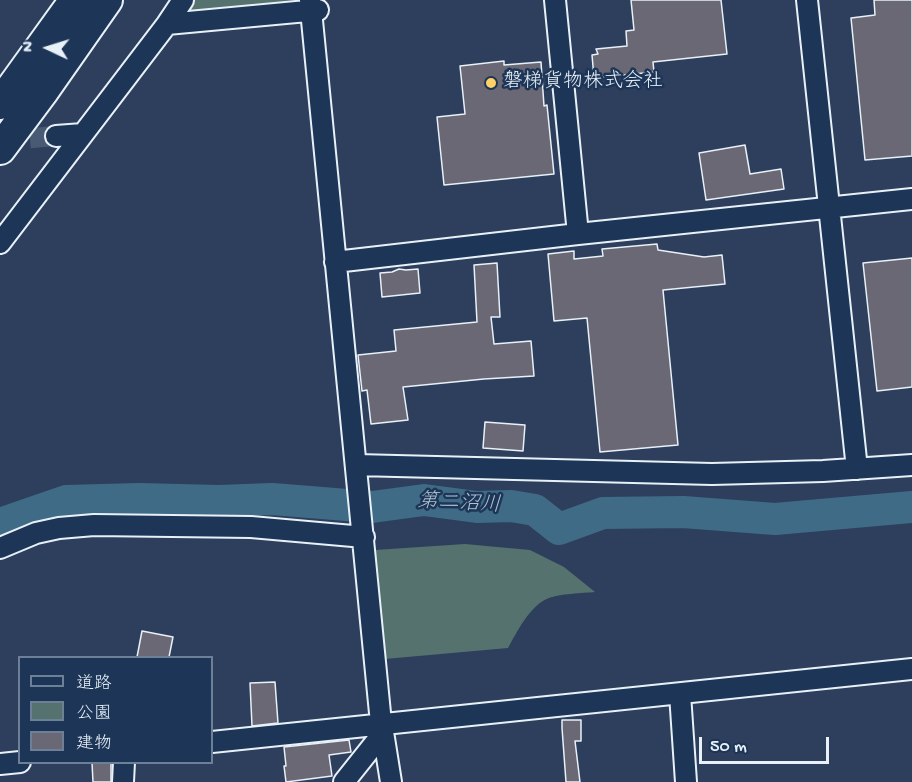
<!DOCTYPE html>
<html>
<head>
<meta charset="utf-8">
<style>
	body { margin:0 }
	#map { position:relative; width:912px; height:782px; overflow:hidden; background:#2d3f5d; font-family:"Gochi Hand","Klee One",sans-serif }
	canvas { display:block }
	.legend { position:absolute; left:18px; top:656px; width:195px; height:108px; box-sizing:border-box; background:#1d3557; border:2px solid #6e8097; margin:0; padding:8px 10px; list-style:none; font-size:18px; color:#e8f1f8 }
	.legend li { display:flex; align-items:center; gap:12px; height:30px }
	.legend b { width:30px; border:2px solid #6e8097 }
	.north { position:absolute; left:18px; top:18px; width:60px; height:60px; -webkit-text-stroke:4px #1d3557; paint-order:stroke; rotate:274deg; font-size:16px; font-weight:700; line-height:24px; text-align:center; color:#e8f1f8 }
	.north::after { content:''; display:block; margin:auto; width:21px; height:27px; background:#e8f1f8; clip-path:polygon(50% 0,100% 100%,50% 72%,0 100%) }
	.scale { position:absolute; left:699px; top:737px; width:130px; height:27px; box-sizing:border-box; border:3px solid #e8f1f8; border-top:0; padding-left:8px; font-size:18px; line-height:21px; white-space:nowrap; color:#e8f1f8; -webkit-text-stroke:4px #1d3557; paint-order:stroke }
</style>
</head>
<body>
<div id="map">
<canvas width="912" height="782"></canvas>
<ul class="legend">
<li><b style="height:8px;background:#1d3557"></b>道路</li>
<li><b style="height:16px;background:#55726f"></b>公園</li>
<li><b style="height:16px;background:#6b6876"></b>建物</li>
</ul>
<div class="north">N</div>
<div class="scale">50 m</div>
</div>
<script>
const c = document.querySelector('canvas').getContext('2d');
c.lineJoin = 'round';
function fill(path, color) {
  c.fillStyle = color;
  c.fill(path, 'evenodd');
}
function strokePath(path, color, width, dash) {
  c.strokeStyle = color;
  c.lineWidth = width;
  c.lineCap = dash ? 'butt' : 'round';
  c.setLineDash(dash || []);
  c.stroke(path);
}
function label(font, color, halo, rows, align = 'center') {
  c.font = font + ' "Gochi Hand","Klee One",sans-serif';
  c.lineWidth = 5;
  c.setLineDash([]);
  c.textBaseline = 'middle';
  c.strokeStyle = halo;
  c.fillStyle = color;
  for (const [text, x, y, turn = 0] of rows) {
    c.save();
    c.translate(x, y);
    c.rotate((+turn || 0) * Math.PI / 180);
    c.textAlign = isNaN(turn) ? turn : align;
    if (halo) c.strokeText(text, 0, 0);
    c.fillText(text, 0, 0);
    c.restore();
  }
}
const green = new Path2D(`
	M191,0H295L296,6L178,18Z
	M465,544L530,550L564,567L595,592C583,593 559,594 549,598C530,605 517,632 508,648L385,659L375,550Z`);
const river = new Path2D(`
	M0,524L66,501L139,499L219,501L272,499L372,507L424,500L477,507L511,506L535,510L559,529L603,513L683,512L775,519L912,507`);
const building = new Path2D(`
	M631,0H721L727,54L653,62L654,72L594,78L592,55L598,54L596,49L627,46L626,31L634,30Z
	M874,0H912V156L865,160L851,18L875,15Z
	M504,61V65L541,62L544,106L547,105L554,174L444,185L437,117L465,114L460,66Z
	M745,145L750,174L781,169L784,189L706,200L699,153Z
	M657,244L658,250L704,257L722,255L725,284L663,290L678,445L600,452L587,318L554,321L548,254L574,251V259L603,256L602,249Z
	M912,258V387L877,391L863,263Z
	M497,263L500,317H491L494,344L531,341L534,376L484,379L403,387L408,420L371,424L367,390L362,391L358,355L396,351L394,330L477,322L474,265Z
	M399,269L406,270L418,269L420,293L382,297L380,273L392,272Z
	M485,422L525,425L523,451L483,448Z
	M142,631L173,637L169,657H137Z
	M275,682L278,723L252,726L250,683Z
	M562,720H581V741H575L580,782H566L562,728Z
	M349,740L351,752L329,755L332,776L286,782L284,766H286L284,747Z
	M111,762V782H93L92,763Z`);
const minorTunnel = new Path2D(`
	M0,141L56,136`);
const minor = new Path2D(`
	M310,0L380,713L391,782
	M555,0L578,234
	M807,0L857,469
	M167,24L318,10
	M56,136L83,134
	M0,243L167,24L183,0
	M335,262L578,234L912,199
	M357,465L712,474L823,471L912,465
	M0,548L36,533L59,528L94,525L251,527L364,537
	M680,694L686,782
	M212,742L912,669
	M0,764L20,762
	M123,782L124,762
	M344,782L383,733`);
const highway = new Path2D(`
	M0,104L75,0
	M0,149L44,90L107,0`);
const markers = [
	[491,83,6,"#ffd166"]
];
const poiNames = [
	["磐梯貨物株式会社",503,83]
];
const waterNames = [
	["第二沼川",459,505,3]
];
fill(green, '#55726f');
strokePath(river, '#406b86', 32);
fill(building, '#6b6876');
strokePath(building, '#e8f1f8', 1.5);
strokePath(minorTunnel, '#495a74', 20, [20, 10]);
strokePath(minor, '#e8f1f8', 24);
strokePath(highway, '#e8f1f8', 34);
strokePath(minor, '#1d3557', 20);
strokePath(highway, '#1d3557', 30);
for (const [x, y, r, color] of markers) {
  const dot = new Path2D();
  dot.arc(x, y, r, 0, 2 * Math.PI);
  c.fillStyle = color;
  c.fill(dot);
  strokePath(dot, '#1d3557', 2);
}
label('20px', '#e8f1f8', '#1d3557', poiNames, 'left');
label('italic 21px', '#adc2d0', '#1d3557', waterNames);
</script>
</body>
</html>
